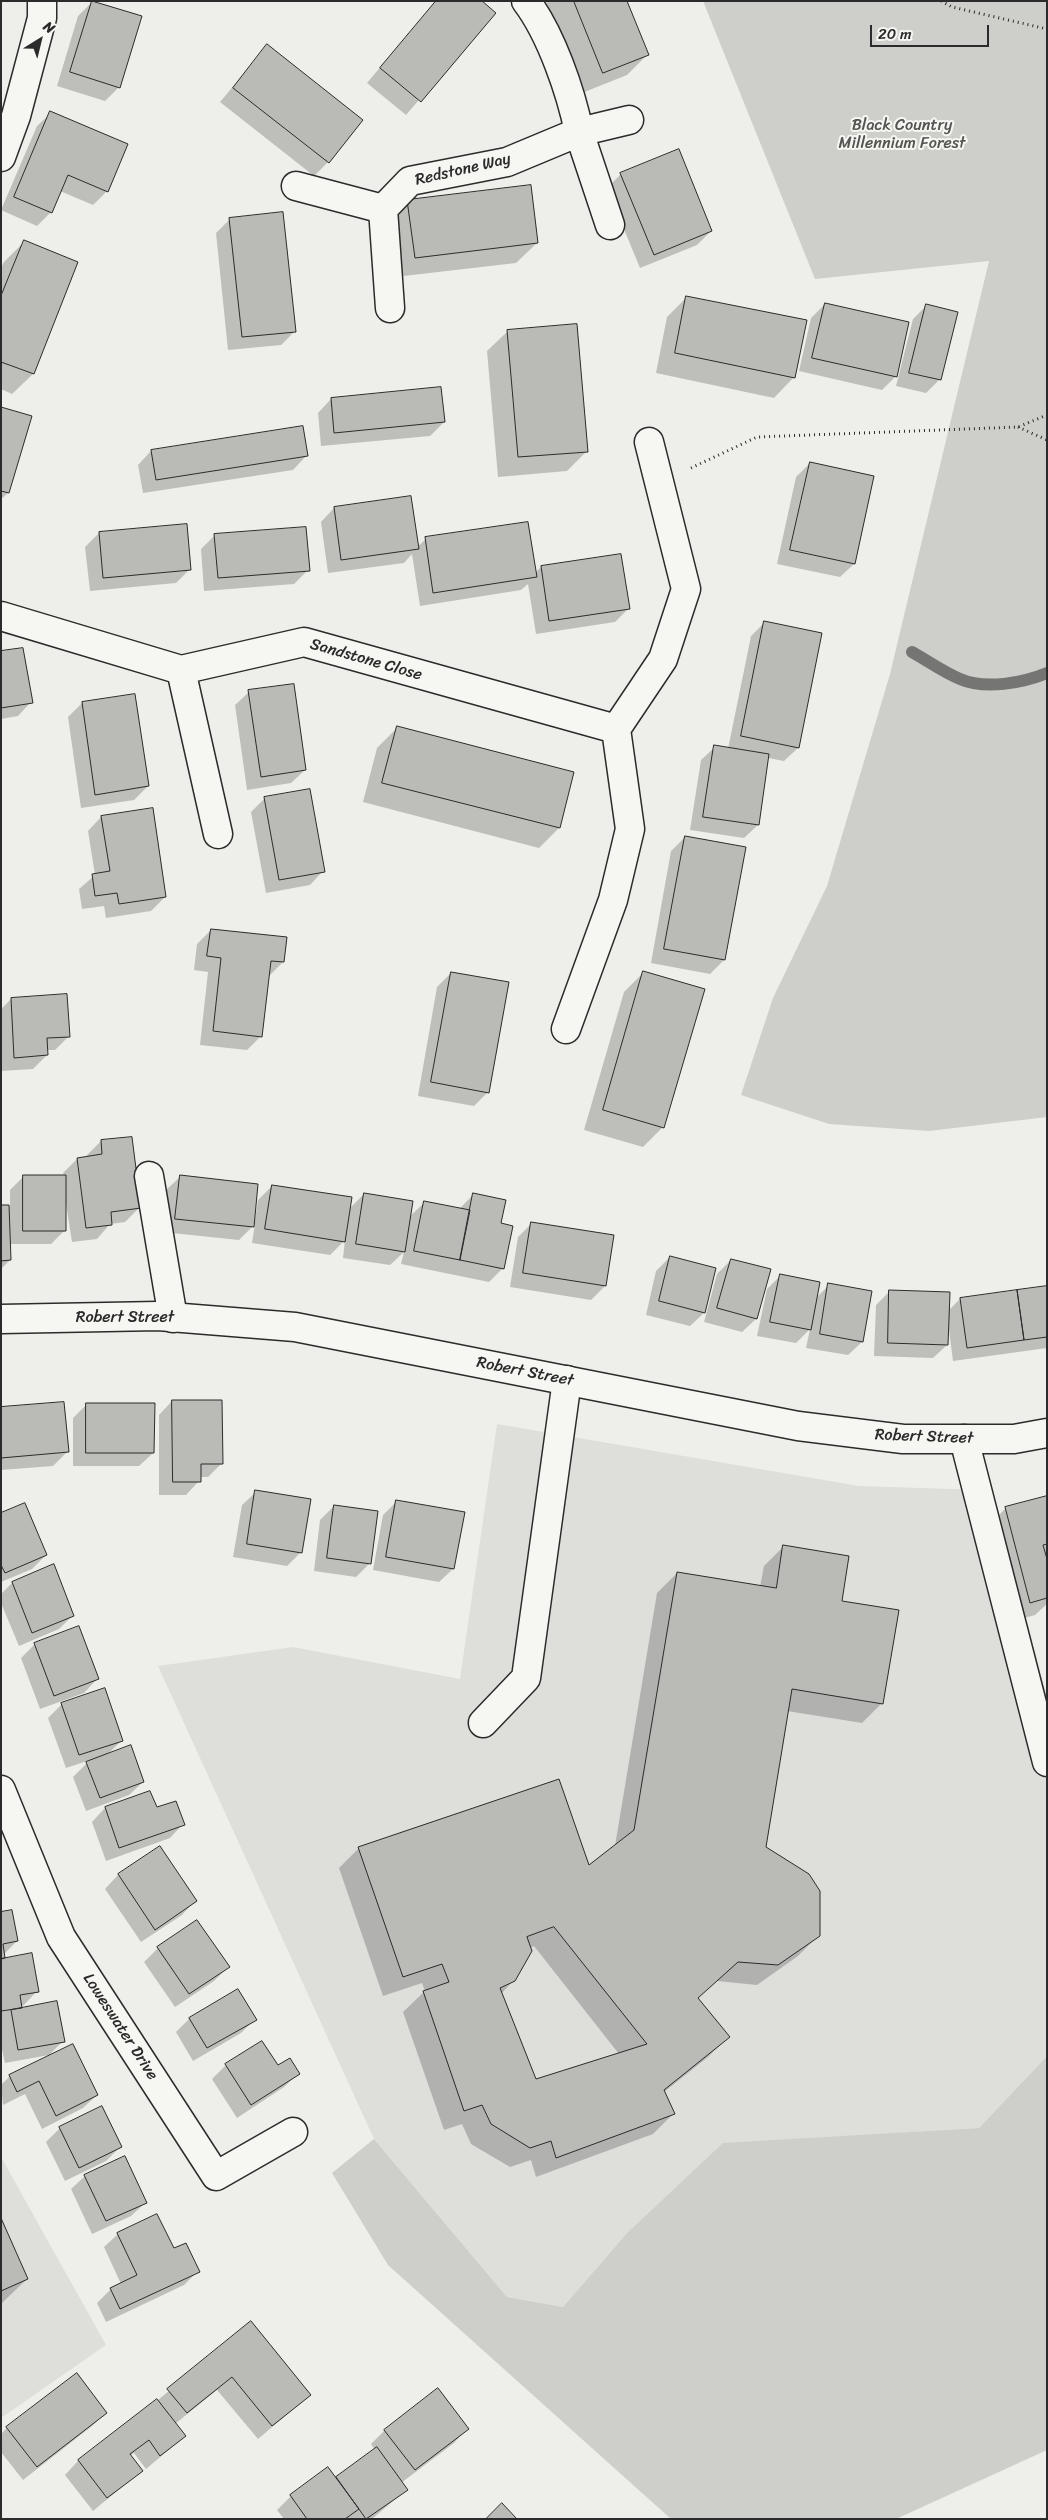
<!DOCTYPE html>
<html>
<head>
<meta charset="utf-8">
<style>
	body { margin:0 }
	#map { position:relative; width:1048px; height:2520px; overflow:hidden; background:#eeeeea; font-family:Sriracha,sans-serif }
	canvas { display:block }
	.frame { position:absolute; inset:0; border:2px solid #2b2b2b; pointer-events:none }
	.north { position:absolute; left:15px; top:15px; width:50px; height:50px; -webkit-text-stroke:4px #f6f6f2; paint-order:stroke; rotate:36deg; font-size:14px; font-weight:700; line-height:20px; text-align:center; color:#2b2b2b }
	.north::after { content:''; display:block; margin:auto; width:18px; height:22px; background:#2b2b2b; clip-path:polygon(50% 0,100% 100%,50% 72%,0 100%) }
	.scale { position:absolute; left:870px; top:25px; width:119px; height:22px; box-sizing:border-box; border:2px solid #2b2b2b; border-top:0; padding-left:6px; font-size:15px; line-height:18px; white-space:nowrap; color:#2b2b2b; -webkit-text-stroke:4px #f6f6f2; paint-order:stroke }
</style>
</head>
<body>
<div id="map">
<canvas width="1048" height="2520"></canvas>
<div class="frame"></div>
<div class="north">N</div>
<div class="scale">20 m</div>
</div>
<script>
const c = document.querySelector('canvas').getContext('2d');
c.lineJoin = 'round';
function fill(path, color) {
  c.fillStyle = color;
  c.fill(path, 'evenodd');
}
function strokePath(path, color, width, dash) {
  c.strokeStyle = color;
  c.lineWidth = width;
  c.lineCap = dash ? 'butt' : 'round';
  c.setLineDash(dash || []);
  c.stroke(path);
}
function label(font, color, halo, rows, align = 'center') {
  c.font = font + ' Sriracha,sans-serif';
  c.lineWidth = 4;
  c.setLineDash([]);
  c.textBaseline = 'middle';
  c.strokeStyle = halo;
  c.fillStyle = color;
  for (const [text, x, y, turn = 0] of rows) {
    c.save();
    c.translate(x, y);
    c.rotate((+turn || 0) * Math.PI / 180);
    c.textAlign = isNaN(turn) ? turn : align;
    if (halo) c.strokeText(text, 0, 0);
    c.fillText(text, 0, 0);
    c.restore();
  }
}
const built = new Path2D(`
	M497,1424L859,1486L982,1490L1047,1695V2056L979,2128L723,2144L627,2233L563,2307L507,2297L374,2139L158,1666L293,1647L460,1679Z
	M1,2157L106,2345L1,2418Z`);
const green = new Path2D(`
	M703,1H1047V1117L929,1131L829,1124L741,1095L773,998L827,886L890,674L989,261L815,279Z
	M1047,2056V2450L896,2519H671L388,2265L332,2173L374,2139L507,2297L563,2307L627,2233L723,2143L979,2128Z`);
const shadow = new Path2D(`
	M436,1H481L494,13L406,115L367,83Z
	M546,1H626L647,55L627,75L582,93Z
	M92,2L119,87L105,101L57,86L78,16Z
	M267,46L328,162L314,176L220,102Z
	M51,113L107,191L93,205L60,191L51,212L37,226L1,210L37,126Z
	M621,174L711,231L697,245L640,268L607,188Z
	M408,201L537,243L516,263L395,277L388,221Z
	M230,219L295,331L281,345L228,350L216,233Z
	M24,242L77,263L33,374L12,394L1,389V268L4,262Z
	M687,297L794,377L774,398L656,373L667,317Z
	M825,304L896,376L882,390L799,371L811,318Z
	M927,305L940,379L926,393L896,386L913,319Z
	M508,331L587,451L567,471L498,477L487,351Z
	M331,399L444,422L430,436L321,446L318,413Z
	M1,408L31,417L8,493L1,499Z
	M151,451L306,456L293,470L143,493L138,465Z
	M810,463L854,564L840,577L777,564L796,477Z
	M334,508L417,547L426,539L535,573L541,567L629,608L615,622L536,634L528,584L521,590L420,606L412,554L404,563L328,573L321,522Z
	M99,533L190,569L176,583L90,591L85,547Z
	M215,535L308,570L294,584L204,591L201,549Z
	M765,622L798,748L784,761L768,758L758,825L744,838L690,830L701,760L715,747L728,749L751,636Z
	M1,652L31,702L18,716L1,719Z
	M249,692L305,770L291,783L247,790L235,705Z
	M82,703L148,786L134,800L81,808L68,717Z
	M397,728L559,828L539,848L363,802L377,748Z
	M265,798L323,871L310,885L266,893L251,812Z
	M101,817L165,897L151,911L106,918L104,906L82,909L79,889L95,875L88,831Z
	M685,837L744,848L724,960L710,974L651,963L671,851Z
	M211,930L283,962L269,976L261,1036L247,1050L200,1045L208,972L194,970L197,944Z
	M644,972L663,1127L643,1147L584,1130L624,992Z
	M451,973L488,1092L474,1106L418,1096L437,987Z
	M11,999L69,1036L55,1050H47V1055L33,1069L1,1071V1009Z
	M101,1141L139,1208L125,1222L110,1224L97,1239L72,1242L65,1197V1230L51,1244H9L10,1260L1,1269V1207L10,1206V1190L24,1176H64L63,1173L77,1159L88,1158L87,1155Z
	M180,1177L255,1220L258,1200L272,1186L349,1209L364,1194L409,1217L425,1202L459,1209L473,1195L500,1224L503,1268L489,1282L401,1264L404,1252L390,1265L343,1258L345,1240L330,1255L252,1243L255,1224L239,1240L162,1232L166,1190Z
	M532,1223L612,1236L605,1286L591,1300L510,1287L518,1237Z
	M670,1257L715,1269L704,1313L690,1326L646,1315L656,1271Z
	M731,1260L756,1319L742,1332L704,1322L717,1274Z
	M781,1275L816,1298L829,1285L862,1342L848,1355L806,1348L810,1329L796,1343L757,1336L767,1289Z
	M1047,1287V1348L953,1361L949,1330L947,1345L933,1358L874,1356L876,1305L890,1291L948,1311L960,1299Z
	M172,1401L222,1463L208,1477H199V1481L186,1495H159V1415Z
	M87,1404L153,1453L139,1466H73V1418Z
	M1,1409L67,1452L53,1466L1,1470Z
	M256,1492L301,1552L287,1566L233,1557L242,1505Z
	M1047,1497V1604L1035,1615L1010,1622L986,1528L1006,1508Z
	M397,1501L453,1569L439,1582L373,1570L383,1515Z
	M334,1506L370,1563L356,1577L314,1571L320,1520Z
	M1,1514L46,1555L32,1569L1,1582Z
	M784,1546L841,1602L882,1703L862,1723L787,1711L765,1847L818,1936L798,1956L757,1985L717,1981L697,1999L728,2037L708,2057L664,2092L673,2114L653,2134L536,2177L531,2160L510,2167L471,2144L462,2124L444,2130L403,2012L425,1991L422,1983L383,1996L339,1868L359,1848L589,1867L615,1846L657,1593L677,1573L760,1587L764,1566ZM534,1946L619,2054L535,2081L501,1994L514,1980L530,1948Z
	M12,1583L73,1615L59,1629L19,1646L1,1603V1594Z
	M78,1628L97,1679L84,1693L40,1709L21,1658L34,1645Z
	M62,1704L122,1740L106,1756L143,1782L129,1795L86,1811L73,1777L90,1760L66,1768L48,1718Z
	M150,1792L156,1809L183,1824L170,1838L106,1861L92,1822L105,1808Z
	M159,1848L195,1901L182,1915L141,1942L105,1889L118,1875Z
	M1,1913L17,1941L3,1955L4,1960L37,1991L24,2005L20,2006L21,2009L63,2041L49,2055L5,2063L1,2045Z
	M197,1921L228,1967L214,1981L175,2007L144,1962L158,1948Z
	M238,1990L255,2019L241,2033L193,2061L176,2032L189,2019Z
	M73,2045L97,2095L83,2108L42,2129L25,2094L3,2105L1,2085L10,2076Z
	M226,2065L278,2067L298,2074L284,2087L237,2118L212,2079Z
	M60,2128L120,2147L106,2161L65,2181L46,2142Z
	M85,2176L145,2203L131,2216L92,2234L71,2189Z
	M1,2222L27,2279L1,2304Z
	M118,2234L174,2250L198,2271L184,2285L106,2322L97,2303L111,2289L121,2284L104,2247Z
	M251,2323L310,2395L258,2439L217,2390L175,2424L185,2436L146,2469L134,2453L130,2456L141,2471L93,2511L65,2475L78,2461L158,2400Z
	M105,2413L92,2426L23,2480L1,2452V2434L7,2428Z
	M467,2429L454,2443L401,2483L406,2490L372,2519H284L277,2510L291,2496L335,2479L375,2450L371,2444L385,2430Z`);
const stream = new Path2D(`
	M912,652C928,661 943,672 960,679C985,690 1023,683 1047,673`);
const building = new Path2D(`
	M92,1L142,16L120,88L70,72Z
	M436,1H482L496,13L421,102L380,68Z
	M574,1H627L649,55L603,73Z
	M267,44L363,120L329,163L233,88Z
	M50,111L128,144L108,192L68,175L52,213L14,197Z
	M679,149L712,231L654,255L620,173Z
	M531,185L538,243L415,258L407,200Z
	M283,212L296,332L242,337L229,218Z
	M24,240L78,262L34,374L1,362V296Z
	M686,296L807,320L795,378L675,353Z
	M825,303L909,322L897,377L812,358Z
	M926,304L958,312L941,380L909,373Z
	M577,324L588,452L518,457L507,330Z
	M441,387L445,422L334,433L331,398Z
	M1,407L32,416L9,493L1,491Z
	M303,426L308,456L156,480L151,450Z
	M810,462L874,476L855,564L790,550Z
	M411,496L419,549L341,560L334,507Z
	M528,522L537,577L433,593L425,537Z
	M187,524L191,570L103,578L99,532Z
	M306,527L310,571L218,578L214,534Z
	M621,554L630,609L549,621L541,566Z
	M764,621L822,633L799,748L741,736Z
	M23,648L33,703L1,708V651Z
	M294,684L306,770L261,777L248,690Z
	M135,694L149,786L95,795L82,702Z
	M397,726L574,772L560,828L382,783Z
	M714,745L769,754L759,825L703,817Z
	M310,789L325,872L279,880L264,797Z
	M153,808L166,897L119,904L117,893L95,896L92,874L110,871L101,816Z
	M685,836L746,847L725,960L664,949Z
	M211,929L287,937L284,962L271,961L262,1037L213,1031L221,958L207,956Z
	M643,971L705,989L664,1128L603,1110Z
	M451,972L509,982L489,1093L431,1082Z
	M67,994L70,1037L47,1038L48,1055L14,1058L11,998Z
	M132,1137L141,1208L111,1212L112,1225L86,1228L77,1158L102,1154L101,1140Z
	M23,1175H66V1231H23Z
	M180,1175L258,1184L254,1227L175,1219Z
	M272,1185L352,1197L345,1242L265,1229Z
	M364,1193L413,1201L405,1252L356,1244Z
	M473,1193L506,1200L501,1223L513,1226L504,1269L460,1260Z
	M424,1201L470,1210L460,1260L414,1251Z
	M1,1205H9L11,1260L1,1261Z
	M531,1222L614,1235L606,1286L523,1273Z
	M670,1256L716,1268L705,1313L659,1301Z
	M731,1259L771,1269L757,1319L717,1308Z
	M780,1274L820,1282L811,1330L770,1322Z
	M828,1283L872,1291L863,1342L820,1334Z
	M1047,1286V1337L1024,1340L1017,1290Z
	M889,1290L950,1292L948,1345L888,1343Z
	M1017,1290L1024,1340L967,1348L960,1298Z
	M172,1400H222L223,1464H201V1482H173Z
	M64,1402L69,1452L1,1458V1407Z
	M86,1403H155L154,1453H86Z
	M255,1490L311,1499L302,1553L247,1544Z
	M1047,1496V1544L1043,1545L1047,1559V1598L1030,1603L1005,1507Z
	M396,1500L465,1512L454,1569L386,1557Z
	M25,1503L47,1555L5,1573L1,1565V1513Z
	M334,1505L378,1511L371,1564L327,1558Z
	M783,1545L849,1556L842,1601L899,1610L883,1704L792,1689L766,1847L809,1874L820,1891V1936L778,1965L738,1962L698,1998L730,2037L664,2090L675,2114L556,2158L551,2141L530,2148L491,2124L482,2105L464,2111L423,1991L449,1982L442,1964L403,1977L358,1847L559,1779L589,1865L634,1830L677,1572L776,1588ZM554,1927L647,2044L536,2079L500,1988L515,1981L532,1951L527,1937Z
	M54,1564L74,1616L32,1633L12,1582Z
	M79,1626L99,1679L54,1696L34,1643Z
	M105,1688L123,1741L79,1755L61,1703Z
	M131,1745L144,1782L100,1798L86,1762Z
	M150,1791L157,1807L176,1801L185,1825L119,1848L105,1807Z
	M160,1846L197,1901L155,1930L118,1874Z
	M12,1910L18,1941L3,1944L5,1958L1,1959V1912Z
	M197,1920L230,1967L189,1994L157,1947Z
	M32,1953L39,1992L20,1995L22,2008L1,2011V1959Z
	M238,1989L257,2020L207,2048L189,2018Z
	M57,2001L65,2042L18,2050L11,2010Z
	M262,2041L278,2065L290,2058L300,2074L251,2105L225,2064Z
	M73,2044L98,2095L56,2116L39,2081L17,2092L9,2075Z
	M102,2106L122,2147L79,2168L59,2127Z
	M125,2156L147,2203L106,2221L84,2175Z
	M157,2214L174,2248L186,2243L200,2272L120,2309L110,2288L137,2275L117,2233Z
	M1,2218L28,2279L1,2291Z
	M251,2321L311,2395L272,2426L232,2377L187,2413L167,2389Z
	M77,2373L107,2413L37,2467L6,2427Z
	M438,2388L469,2429L415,2470L384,2430Z
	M157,2399L186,2436L160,2456L149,2440L130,2454L143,2471L107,2498L78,2460Z
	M377,2447L408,2490L366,2519L336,2477Z
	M328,2467L359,2509L345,2519H307L290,2495Z
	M502,2503L517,2519H486Z`);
const path = new Path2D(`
	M941,1L952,7L1047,29
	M1018,427L1047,440
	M691,468L757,437L1018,427L1047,415`);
const minor = new Path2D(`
	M1,157L16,116L42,18V1
	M296,186L383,209
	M610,225L579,132L629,120
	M390,308L383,209L410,181L507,162L579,132C571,92 551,34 526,1
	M1,616L181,670L304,642L616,729L663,659L686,589L649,442
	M181,670L218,834
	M566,1029L613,900L630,829L616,729
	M149,1176L173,1318
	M964,1439L1047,1762
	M483,1723L526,1678L567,1380
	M1,1790L61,1937L216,2176L293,2132`);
const major = new Path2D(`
	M1,1319L158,1316L295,1327L798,1426L903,1439H1014L1047,1433`);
const parkNames = [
	["Black Country",902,126],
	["Millennium Forest",902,144]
];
const streetNames = [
	["Redstone Way",463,170,-13],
	["Sandstone Close",366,660,16],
	["Robert Street",125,1318],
	["Robert Street",525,1372,11],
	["Robert Street",924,1437,2],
	["Loweswater Drive",120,2027,57]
];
fill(built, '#dededb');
fill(green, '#cececa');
fill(shadow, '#0003');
strokePath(stream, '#757573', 12);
fill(building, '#babab7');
strokePath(building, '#2b2b2b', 1);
strokePath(minor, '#2b2b2b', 31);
strokePath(major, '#2b2b2b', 31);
strokePath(path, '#2b2b2b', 3, [1, 4]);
strokePath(minor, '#f6f6f2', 28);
strokePath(major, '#f6f6f2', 28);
label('16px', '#545453', '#f6f6f2', parkNames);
label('16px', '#2b2b2b', '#f6f6f2', streetNames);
</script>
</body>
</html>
